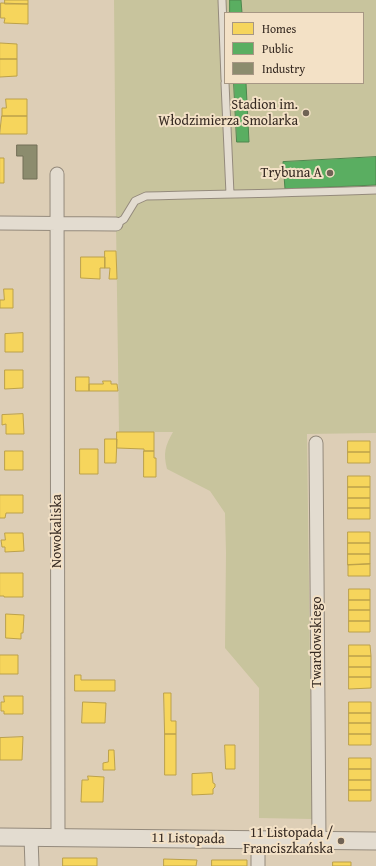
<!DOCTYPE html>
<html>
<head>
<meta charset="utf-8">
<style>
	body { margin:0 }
	#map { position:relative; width:376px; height:866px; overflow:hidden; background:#ddceb6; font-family:"Gentium Book Plus",serif }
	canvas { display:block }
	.legend { position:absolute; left:224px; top:12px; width:140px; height:72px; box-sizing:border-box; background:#f3e1c6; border:1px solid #a79784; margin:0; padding:5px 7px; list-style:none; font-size:12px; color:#352921 }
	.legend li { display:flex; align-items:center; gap:8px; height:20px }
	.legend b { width:20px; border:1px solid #a79784 }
</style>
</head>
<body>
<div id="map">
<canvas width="376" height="866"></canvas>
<ul class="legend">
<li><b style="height:11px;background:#f6d55c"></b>Homes</li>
<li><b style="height:11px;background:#5aae61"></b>Public</li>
<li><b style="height:11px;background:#8c8c6e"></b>Industry</li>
</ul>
</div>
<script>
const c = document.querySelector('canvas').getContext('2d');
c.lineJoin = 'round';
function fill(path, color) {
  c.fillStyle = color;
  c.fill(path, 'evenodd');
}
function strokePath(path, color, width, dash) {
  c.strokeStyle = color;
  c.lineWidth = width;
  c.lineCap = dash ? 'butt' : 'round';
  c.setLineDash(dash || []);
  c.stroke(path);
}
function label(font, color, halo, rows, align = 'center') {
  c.font = font + ' "Gentium Book Plus",serif';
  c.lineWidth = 4;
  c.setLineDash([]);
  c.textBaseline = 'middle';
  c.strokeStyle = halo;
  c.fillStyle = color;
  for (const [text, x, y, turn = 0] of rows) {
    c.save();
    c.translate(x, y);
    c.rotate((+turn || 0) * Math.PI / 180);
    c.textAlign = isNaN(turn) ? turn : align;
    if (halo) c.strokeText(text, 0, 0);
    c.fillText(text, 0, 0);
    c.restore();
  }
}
const green = new Path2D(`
	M114,0H376V433L307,434L312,819L259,818V688L225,648L226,553L225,513L210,491L167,469C163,453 165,446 173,432H119L116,224ZM225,13H363V83H225Z`);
const homes = new Path2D(`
	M5,0H28V4H5Z
	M1,3L28,4V24L4,23L5,18H1Z
	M0,43L17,44V59H0Z
	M0,59H17V76L0,77Z
	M6,99H27V116H2V108H6Z
	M2,116H27V134H0Z
	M0,158H4V183H0Z
	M105,251H116L117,279H109L110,268H105Z
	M81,257H105V268H100V279L81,278Z
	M4,289H13V308H0V300H4Z
	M23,333V352H5V334Z
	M5,370H23V388L5,389Z
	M76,377H89V391H76Z
	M103,381H111V384H117L118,391H89V384H103Z
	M23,414L24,434H6V424L2,425V415Z
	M117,432H154V451H144V449L117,448Z
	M105,439H117L116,463H105Z
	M348,441H370V452H348Z
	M80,449H98V474H80Z
	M5,451H23V470H5Z
	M144,451H154V458H156V477H144Z
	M348,452H370V463H348Z
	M348,476H370V487H348Z
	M348,487H370V498H348Z
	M0,495H23V513H6L5,518H0Z
	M348,498H370V508H348Z
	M348,508H370V519H348Z
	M348,532H370V543H348Z
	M5,533H23L24,551L5,552V547H2L1,540H5Z
	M348,543H370V554H348Z
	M348,554H370V564L348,565Z
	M370,564V576H348V565Z
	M0,573H23V597H4V596H0Z
	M349,589H370V600H349Z
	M349,600H370V610H349Z
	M349,610H370V621H349Z
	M6,614L24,615L23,633H21V639L6,638Z
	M349,621H370V632H349Z
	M349,645H370L371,656H349Z
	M0,655H18V674H0Z
	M349,656H371V667H349Z
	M349,667H371V677H349Z
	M75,675H81V680H115V691H75Z
	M349,677H371V688L349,689Z
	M164,693H171V721H176V734H165Z
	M4,696H23V714H4V711H1V702H4Z
	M83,702L106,703L105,723H82Z
	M349,702H371V713H349Z
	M349,713H371V723H349Z
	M349,723H371V734H349Z
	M165,734H176V775H165Z
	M349,734H371V745H349Z
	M23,737L22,760H0V738Z
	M225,745H235V769H226Z
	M109,750H114L115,770H103V763L108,762Z
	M349,758H371V769H349Z
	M349,769H371V780H349Z
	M212,773L213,783L215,784V787L213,789V794L192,795V774Z
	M88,776L104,777L103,802H81L82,780H88Z
	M349,780H371V790H349Z
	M349,790H371V801H349Z
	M63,858H97V866H63Z
	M164,859L197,860L196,866H164Z
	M212,860H247V866H212Z
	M333,862H351V866H333Z`);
const public = new Path2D(`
	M230,0H241L242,13H230Z
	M234,83H246L249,142H237Z
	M376,157V185L285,189L283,162Z`);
const industry = new Path2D(`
	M17,145H37V179H23V156H17Z`);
const service = new Path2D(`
	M222,0L225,79
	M225,83L230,194
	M116,224L124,219L135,201L146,196C223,194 299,193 376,190`);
const minor = new Path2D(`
	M57,174L58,837
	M0,223L116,224
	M316,443L319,841
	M31,837L32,866
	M258,866V840`);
const tertiary = new Path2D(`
	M0,837L376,841`);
const markers = [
	[306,113,4,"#706355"],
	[330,173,4,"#706355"],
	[341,841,4,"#706355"]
];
const poiNames = [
	["Stadion im.",298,105],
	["Włodzimierza Smolarka",298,121],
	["Trybuna A",322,173],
	["11 Listopada /",333,833],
	["Franciszkańska",333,849]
];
const streetNames = [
	["Nowokaliska",57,531,-90],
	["Twardowskiego",317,642,-90],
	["11 Listopada",188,839,1]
];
fill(green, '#c8c49d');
fill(homes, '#f6d55c');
strokePath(homes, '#bca14a', 1);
fill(public, '#5aae61');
strokePath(public, '#4f864e', 1);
fill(industry, '#8c8c6e');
strokePath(industry, '#726e57', 1);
strokePath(service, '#948a7c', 9);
strokePath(minor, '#948a7c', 15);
strokePath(tertiary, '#948a7c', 19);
strokePath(service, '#e3dcd0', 7);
strokePath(minor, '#e3dcd0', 13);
strokePath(tertiary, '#e3dcd0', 17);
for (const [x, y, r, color] of markers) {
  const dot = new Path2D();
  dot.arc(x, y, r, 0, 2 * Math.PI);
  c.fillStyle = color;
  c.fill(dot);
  strokePath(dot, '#f3e1c6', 1.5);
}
label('14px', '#352921', '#f3e1c6', poiNames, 'right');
label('14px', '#352921', '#f3e1c6', streetNames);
</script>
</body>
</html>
